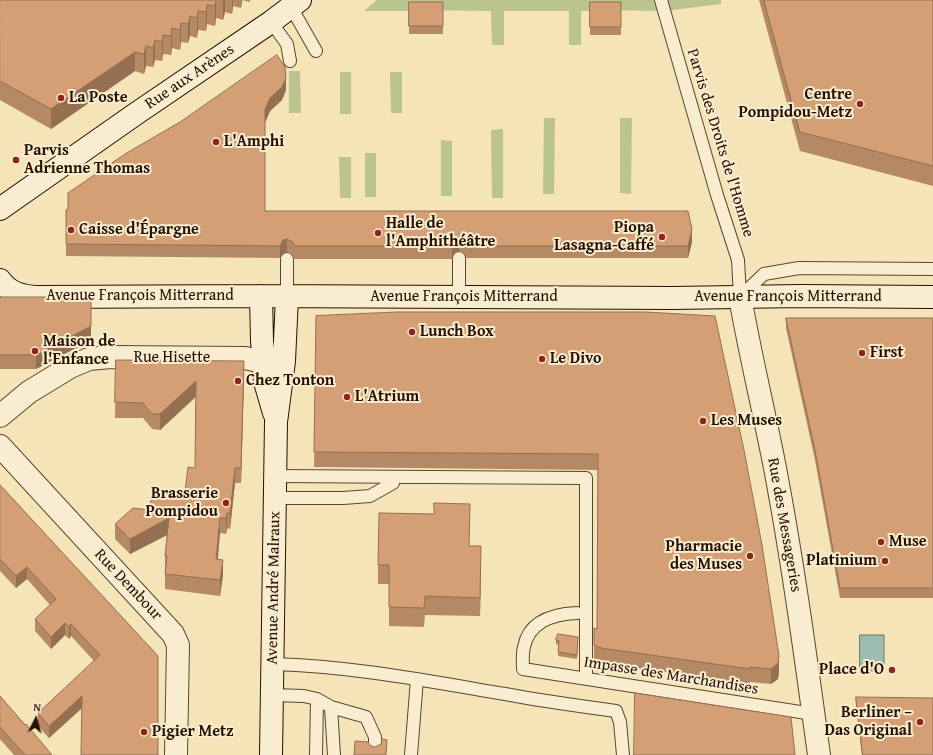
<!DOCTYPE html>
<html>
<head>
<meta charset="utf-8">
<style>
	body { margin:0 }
	#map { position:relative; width:933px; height:755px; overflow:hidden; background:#f4e4b7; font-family:"Gentium Book Plus",serif }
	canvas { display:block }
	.north { position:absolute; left:16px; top:699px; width:40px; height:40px; -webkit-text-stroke:3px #f8edd0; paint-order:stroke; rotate:6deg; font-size:11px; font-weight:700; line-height:16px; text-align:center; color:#261000 }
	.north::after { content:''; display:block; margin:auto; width:14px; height:18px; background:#261000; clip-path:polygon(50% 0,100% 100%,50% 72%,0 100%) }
</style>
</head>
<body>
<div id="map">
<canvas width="933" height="755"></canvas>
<div class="north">N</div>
</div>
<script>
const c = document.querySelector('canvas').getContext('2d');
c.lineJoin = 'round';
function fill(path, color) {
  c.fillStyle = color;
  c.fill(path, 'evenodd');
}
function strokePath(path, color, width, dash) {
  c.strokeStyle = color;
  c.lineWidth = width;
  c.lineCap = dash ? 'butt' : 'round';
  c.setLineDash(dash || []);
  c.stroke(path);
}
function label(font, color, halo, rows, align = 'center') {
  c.font = font + ' "Gentium Book Plus",serif';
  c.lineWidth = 4;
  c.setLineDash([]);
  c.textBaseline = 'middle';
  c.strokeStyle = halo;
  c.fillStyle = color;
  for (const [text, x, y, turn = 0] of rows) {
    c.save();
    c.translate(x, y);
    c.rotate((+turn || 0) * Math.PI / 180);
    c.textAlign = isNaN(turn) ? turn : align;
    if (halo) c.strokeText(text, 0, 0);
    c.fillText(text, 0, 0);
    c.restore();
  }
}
const green = new Path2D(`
	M377,0H721V4L665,11L590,10V11H581V45H569V11H504V45H492L491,11L409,10V11H364Z
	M289,71H300L301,113H289Z
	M340,72H351V114H340Z
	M390,72H402V113H391Z
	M544,118H555L554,194H543Z
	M620,118H632L631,194L620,193Z
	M503,129V198H492L491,130Z
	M441,140L452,141V196H441Z
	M365,153H376V197H365Z
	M339,157H351V198H340Z`);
const water = new Path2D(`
	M860,635H884V671H860Z`);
const lane = new Path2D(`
	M661,0L717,195L738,260L740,297
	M291,7L316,51
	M271,22L287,44L290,61
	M287,297V259
	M459,297V258
	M740,297L764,274L799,268L933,269
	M275,476L586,478V679
	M275,498H343L370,496L393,483
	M577,613C553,614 529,621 524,647C522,654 523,662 523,669L813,714
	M273,664C351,666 428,681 505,694C542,701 579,706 616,711L620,722L623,755
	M272,695L304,696L317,699L331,707L366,717L375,737V749
	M331,707L334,755
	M316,755L317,699
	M411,755L417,679`);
const street = new Path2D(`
	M740,297C750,354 764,411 775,468C793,563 806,659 819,755
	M0,416L29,392L70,367L89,359L111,357L245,358L263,362L278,373
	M0,446L173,634L178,645L176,755`);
const secondary = new Path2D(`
	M0,209L137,113L271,22L300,0
	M0,280C9,293 22,296 36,297L261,296L673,298L800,296L933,297
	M261,296L262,341L265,382L274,413
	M271,755L276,422L284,361L287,297`);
const wall = new Path2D(`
	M0,0H250V2L242,0L241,8L233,6L232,14L225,12L223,20L216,18L215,26L207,24L206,31L198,30L197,38L190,36L188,43L181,42L180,50L172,48L171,55L163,54L162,61L155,60L153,67L146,66L144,74L135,71L51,129L0,100Z
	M759,0H933V186L800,151Z
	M409,2H443V34H409Z
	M590,2H621V35H590Z
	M286,90L282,100L270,111L265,123V211L692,242L688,258H466L465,254L459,251H456L453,254L452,259H294L293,255L287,252L283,253L280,258L66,256V210L68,209Z
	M0,297L91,340L36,369H0Z
	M646,312L779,672L778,679L771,684L750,682V684L601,663L594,660V628L597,629L598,470L314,467L316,316Z
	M786,318H933V598H840L815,460L786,328Z
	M116,360L244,376L241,483H235L230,529L227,528L226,534L220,533L218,559L223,575L220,596L165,589V556L167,535L130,554L115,539V524L150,510L185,492L195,468L196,397L160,430L152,429L143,418H115Z
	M0,485L158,656L82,708L49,738L38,726V713L94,661L71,636L69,639L65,635L51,649L35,631V619L50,605L27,579L16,588L0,571Z
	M470,546L481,565L480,616L425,615L424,627L389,626V584H378V565Z
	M556,640L578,641L577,659L558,656L559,645L556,644Z
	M0,696L52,755H14L0,739Z
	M856,697L933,755H862L856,707Z`);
const shadedWall = new Path2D(`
	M216,0V18L215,26V6Z
	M223,0H225V12L223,20Z
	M232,0H233V6L232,14Z
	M241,0H242L241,8Z
	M207,5V24L206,31V12Z
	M198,11V30L197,38V18Z
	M190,16V36L188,43V24Z
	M181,23V42L180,50V30Z
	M172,28V48L171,55V36Z
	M163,35V54L162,61V42Z
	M155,40V60L153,67V48Z
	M146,46V66L144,74V54Z
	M135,52V71L51,129V109Z
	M286,78V90L282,100L270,111L265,123V110L270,98Z
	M692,229V242L688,258V246Z
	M456,238H459V251H456L453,254L452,259V246L453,241Z
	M287,239V252L283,253L280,258V246L283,240Z
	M91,326V340L36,369V355Z
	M244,361V376L241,483V468Z
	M196,381V396L160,430V414Z
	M235,468V483L230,529V513Z
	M227,513V528L226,534V518Z
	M169,518V534L130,554V539Z
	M220,518V533L216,574V559Z
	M481,546V565L480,616V598Z
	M223,560V575L220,596V580Z
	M27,567V579L16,588V576Z
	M65,623V635L51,649V637Z
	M71,624V636L69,639V627Z
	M779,656V672L778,679L771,684V669Z
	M82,696V708L49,738V726Z`);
const building = new Path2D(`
	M0,0H216L215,6L207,5L206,12L198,11L197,18L190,16L188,24L181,23L180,30L172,28L171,36L163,35L162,42L155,40L153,48L146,46L144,54L135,52L51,109L0,81Z
	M764,0H933V166L800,132Z
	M409,2H443V26H409Z
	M590,2H621V27H590Z
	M277,55L285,67L286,78L282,87L270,98L265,110V211H688L692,229L688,246H466L465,241L459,238H456L453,241L452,246H294L293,242L287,239L283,240L280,246L66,244V210L68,209V193L125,154L180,122Z
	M0,297H91V326L36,355H0Z
	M397,312H646L715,316L744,450L762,545L779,656L778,663L771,669L750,667V669L601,648L594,645V628L597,629L598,454L314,452L316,316Z
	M786,318H933V588H840L815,450Z
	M116,360L244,361L241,468H235L230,513H227L226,518H220L216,559L223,560L220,580L165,574L167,556H165L169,518L130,539L115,524L133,508L150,510L152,488L185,492L188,467L195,468L196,381L160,414H152L143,403L115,402Z
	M0,485L158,656V755H81L82,696L49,726L38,713L100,655L71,624L69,627L65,623L51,637L35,619L56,599L27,567L16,576L0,559Z
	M434,503L470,504L469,546H481L480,598L425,596L424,608L389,607V565H378L379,513L434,514Z
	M558,634L578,637L577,655L558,652L559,641L556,640Z
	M635,693L791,717L795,755H634Z
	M0,696L25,725L26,724L52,755H25L0,727Z
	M856,697L933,698V755H863Z
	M382,739L387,740L386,755H354L355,741L368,742L371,746L375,747L381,744Z`);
const markers = [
	[61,98,4,"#8f2418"],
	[860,104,4,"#8f2418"],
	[216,142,4,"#8f2418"],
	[16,160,4,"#8f2418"],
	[71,230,4,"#8f2418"],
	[378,233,4,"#8f2418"],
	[662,237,4,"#8f2418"],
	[412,332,4,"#8f2418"],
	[35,351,4,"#8f2418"],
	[862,353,4,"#8f2418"],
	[542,359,4,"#8f2418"],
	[238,381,4,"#8f2418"],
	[347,397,4,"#8f2418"],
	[703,421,4,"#8f2418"],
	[226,503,4,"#8f2418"],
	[881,542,4,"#8f2418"],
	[750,556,4,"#8f2418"],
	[885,561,4,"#8f2418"],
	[892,670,4,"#8f2418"],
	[920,722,4,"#8f2418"],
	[144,732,4,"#8f2418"]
];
const streetNames = [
	["Rue aux Arènes",190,77,-34],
	["Parvis des Droits de l'Homme",720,143,73],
	["Avenue François Mitterrand",140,296],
	["Avenue François Mitterrand",464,297],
	["Avenue François Mitterrand",788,297],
	["Rue Hisette",172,358],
	["Rue des Messageries",784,525,80],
	["Rue Dembour",128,585,47],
	["Avenue André Malraux",274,588,-89],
	["Impasse des Marchandises",671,676,9]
];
const poiNames = [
	["Centre",852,95,"right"],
	["Pompidou-Metz",852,113,"right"],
	["La Poste",69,98],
	["L'Amphi",224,142],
	["Parvis",24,151],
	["Adrienne Thomas",24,169],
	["Halle de",386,224],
	["l'Amphithéâtre",386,242],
	["Piopa",654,228,"right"],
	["Lasagna-Caffé",654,246,"right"],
	["Caisse d'Épargne",79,230],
	["Lunch Box",420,332],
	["Maison de",43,342],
	["l'Enfance",43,360],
	["First",870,353],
	["Le Divo",550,359],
	["Chez Tonton",246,381],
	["L'Atrium",355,397],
	["Les Muses",711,421],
	["Brasserie",218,494,"right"],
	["Pompidou",218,512,"right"],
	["Muse",889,542],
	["Pharmacie",742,547,"right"],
	["des Muses",742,565,"right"],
	["Platinium",877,561,"right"],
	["Place d'O",884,670,"right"],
	["Berliner –",912,713,"right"],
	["Das Original",912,731,"right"],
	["Pigier Metz",152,732]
];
fill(green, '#bbc48e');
fill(water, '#9cbeb2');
strokePath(water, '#6d786b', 1);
strokePath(lane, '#5a452e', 14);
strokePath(street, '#5a452e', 24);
strokePath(secondary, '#261000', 24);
strokePath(lane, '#f8edd0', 12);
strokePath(street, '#f8edd0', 22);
strokePath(secondary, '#f8edd0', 22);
fill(wall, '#b68965');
fill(shadedWall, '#946f52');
fill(building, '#d49f75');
strokePath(building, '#946f52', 1);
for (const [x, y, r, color] of markers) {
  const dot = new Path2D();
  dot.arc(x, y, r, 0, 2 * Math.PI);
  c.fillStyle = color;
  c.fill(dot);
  strokePath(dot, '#f8edd0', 1.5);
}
label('16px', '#261000', '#f8edd0', streetNames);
label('bold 16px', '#261000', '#f8edd0', poiNames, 'left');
</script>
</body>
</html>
